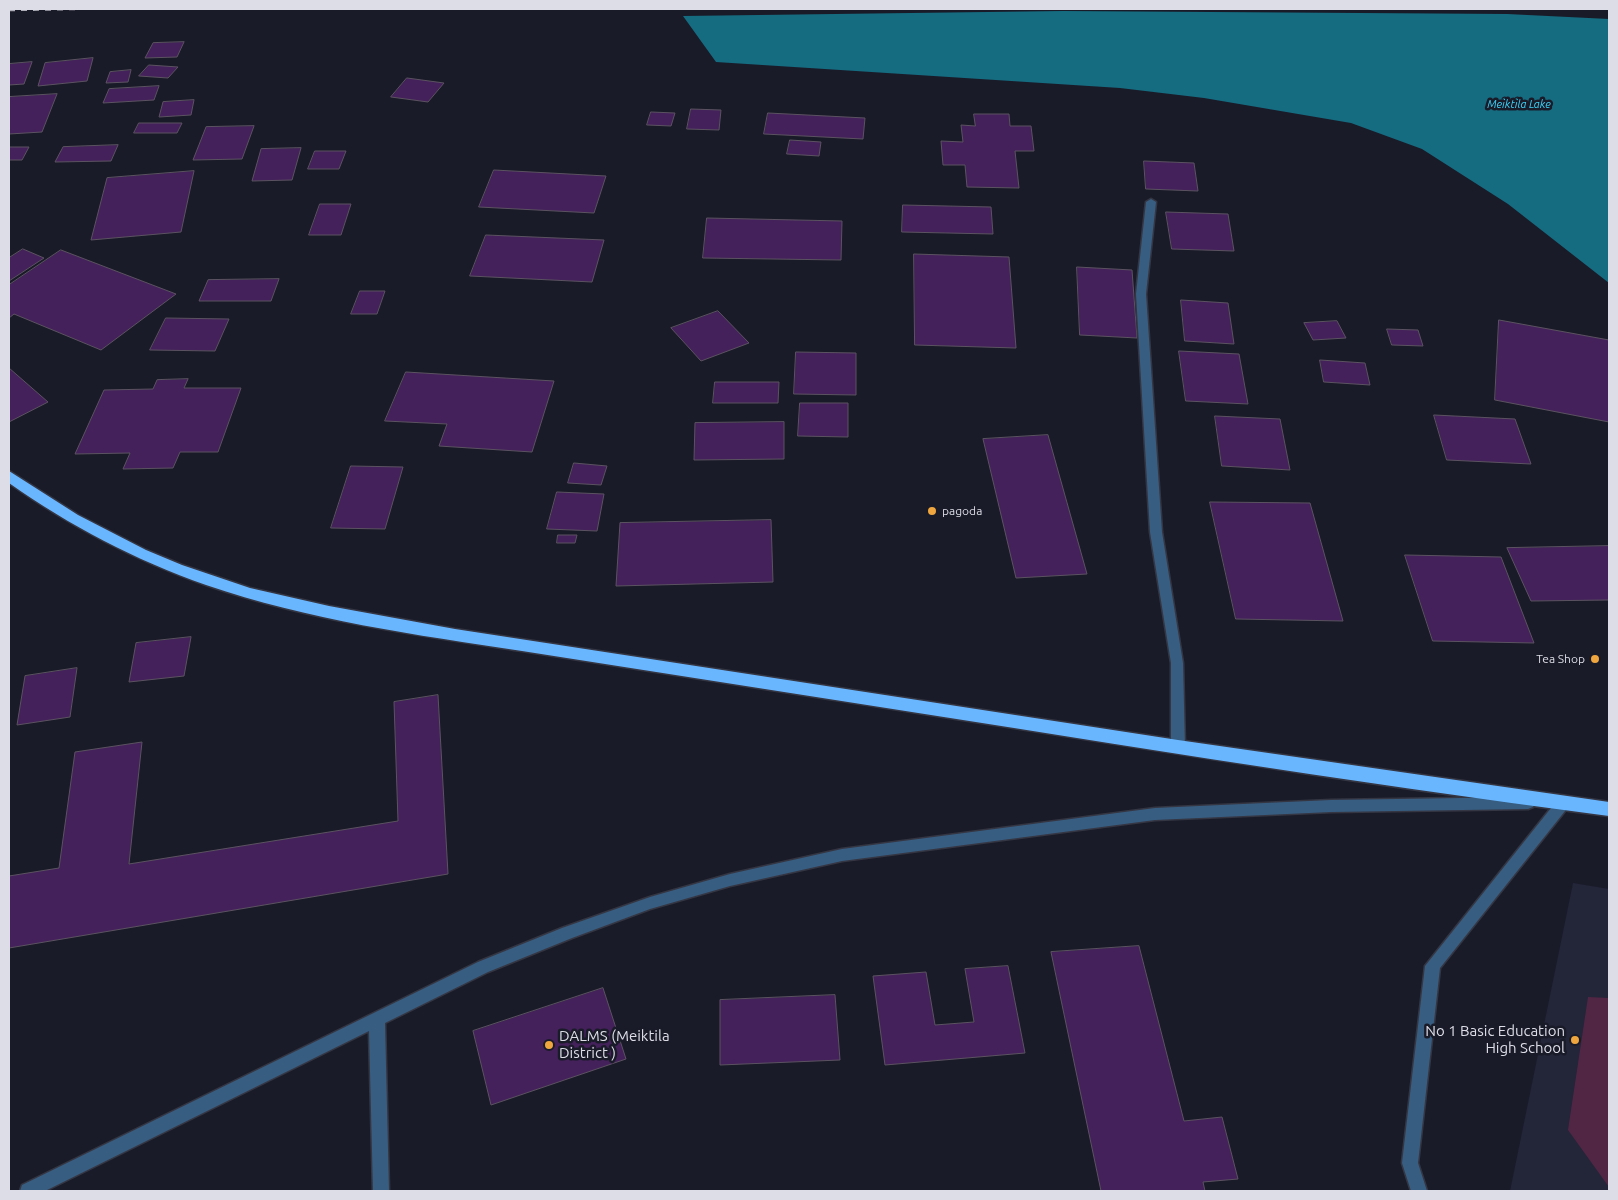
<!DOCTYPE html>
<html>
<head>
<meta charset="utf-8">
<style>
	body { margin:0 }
	#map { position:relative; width:1618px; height:1200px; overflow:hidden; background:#1a1b29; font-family:Ubuntu,sans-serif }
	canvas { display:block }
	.frame { position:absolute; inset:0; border:10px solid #dcdde6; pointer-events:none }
</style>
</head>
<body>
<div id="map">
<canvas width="1618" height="1200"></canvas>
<div class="frame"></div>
</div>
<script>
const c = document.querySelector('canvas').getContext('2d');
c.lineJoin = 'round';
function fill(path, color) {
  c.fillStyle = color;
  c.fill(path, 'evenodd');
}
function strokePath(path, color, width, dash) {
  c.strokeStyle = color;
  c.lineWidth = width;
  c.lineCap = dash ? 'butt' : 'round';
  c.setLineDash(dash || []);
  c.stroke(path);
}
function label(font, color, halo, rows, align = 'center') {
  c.font = font + ' Ubuntu,sans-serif';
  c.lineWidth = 5;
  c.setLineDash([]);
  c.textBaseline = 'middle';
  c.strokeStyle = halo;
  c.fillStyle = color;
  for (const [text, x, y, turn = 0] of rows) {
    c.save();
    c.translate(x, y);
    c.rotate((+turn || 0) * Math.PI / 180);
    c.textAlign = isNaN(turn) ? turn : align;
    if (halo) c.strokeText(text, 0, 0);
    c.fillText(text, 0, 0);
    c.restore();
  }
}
const built = new Path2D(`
	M1573,883L1609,889V1191H1510Z`);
const green = new Path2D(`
	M1588,997L1609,998V1187L1568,1130Z`);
const water = new Path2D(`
	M1063,11L1507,14L1609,19V283L1508,204L1422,149L1351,123L1204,98L1120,88L716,62L683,16Z`);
const building = new Path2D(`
	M184,42L177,57L145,58L153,43Z
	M93,58L87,81L38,86L45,63Z
	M32,62L24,84L9,85V64Z
	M149,65L178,67L168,78L139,76Z
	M131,70L128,82L106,83L110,72Z
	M407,78L444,83L428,102L391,97Z
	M159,86L154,100L103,103L109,89Z
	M57,94L42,132L9,134V97Z
	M194,100L191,115L159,117L163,102Z
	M691,109L721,110L719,130L687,129Z
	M651,112L675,113L671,126L647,125Z
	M768,113L865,118L863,139L764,134Z
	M974,114H1009L1010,126H1031L1034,151H1015L1019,188L967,187L965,165H943L941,141L963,142L961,125L975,126Z
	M139,123H182L177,133H134Z
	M254,126L242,159L193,160L206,127Z
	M790,140L821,142L819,156L787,154Z
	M118,145L111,161L55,162L63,147Z
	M9,147H29L22,160H9Z
	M301,148L292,180L252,181L261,149Z
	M315,151H346L339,169H308Z
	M1144,161L1194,163L1198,191L1146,189Z
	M494,170L606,176L594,213L479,207Z
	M194,171L181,232L91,240L107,178Z
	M320,204H351L341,235H309Z
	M903,205L991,207L993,234L902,232Z
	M1166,212L1228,214L1234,251L1172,249Z
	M707,218L842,221L841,260L703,258Z
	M486,235L604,240L592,282L470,276Z
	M23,249L44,258L9,281V258Z
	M61,250L176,294L101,350L14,314L9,318V285Z
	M914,254L1009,257L1016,348L915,345Z
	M1077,267L1132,270L1137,338L1080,335Z
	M279,279L271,301H199L208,280Z
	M360,291H385L377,314H351Z
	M1181,300L1228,303L1234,344L1185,341Z
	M718,311L749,343L701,361L671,328Z
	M166,318L229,319L215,351L150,350Z
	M1499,320L1609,340V422L1495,400Z
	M1337,321L1346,338L1313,340L1304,323Z
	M1387,329L1418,330L1423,346L1392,345Z
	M1179,351L1239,354L1248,404L1186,401Z
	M796,352L856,353V395L794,394Z
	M1320,360L1365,363L1370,385L1324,382Z
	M9,368L48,402L9,422Z
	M406,372L554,381L532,452L439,446L447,424L385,421Z
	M188,379L184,388H241L218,452H180L173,468L123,469L130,453L75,454L104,390L153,389L157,380Z
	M715,382H779L778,403H713Z
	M800,403H848V437L798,436Z
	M1434,415L1515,419L1531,464L1447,460Z
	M1215,416L1280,419L1290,470L1222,466Z
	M784,422V459L694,460L695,423Z
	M1048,435L1087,574L1016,578L983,439Z
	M574,463L607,466L601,485L568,483Z
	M351,466L403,467L385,529L331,528Z
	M557,492L604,494L597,531L547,529Z
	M1210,502L1310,503L1343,621L1236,619Z
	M771,520L773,582L616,586L620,523Z
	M558,535H577L575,543H557Z
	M1609,546V600L1531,601L1507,548Z
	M1405,555L1501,557L1534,643L1433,641Z
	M191,637L184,676L129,682L136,643Z
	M77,668L70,717L17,725L25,676Z
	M438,695L448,874L9,948V876L59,868L75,752L142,742L129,864L398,821L394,702Z
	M1139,946L1184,1121L1222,1117L1238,1179L1203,1182L1205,1191H1101L1051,952Z
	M1008,966L1025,1053L885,1065L873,976L926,972L935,1025L974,1022L965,969Z
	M603,988L626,1059L491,1105L473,1031Z
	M835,995L840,1060L720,1065V1000Z`);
const minor = new Path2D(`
	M1151,199L1156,202L1146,294L1162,532L1183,663L1185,747L1183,751L1178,752L1173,751L1171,747V663L1150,532L1136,294L1146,202Z
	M1564,796L1569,798L1571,802L1569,806L1440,968L1418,1163L1427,1191H1411L1402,1163L1425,966L1559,798Z
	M1528,797L1533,799L1535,803L1533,807L1528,809L1331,812L1155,820L842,861L730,886L650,909L572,938L488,972L385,1023L389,1191H373L369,1031L45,1191H20L22,1185L478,962L562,928L650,897L730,874L842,849L1155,808L1331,800Z`);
const highway = new Path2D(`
	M9,471L78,515L146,550L182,565L250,588L329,606L455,629L1178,740L1609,802V816C1344,782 1080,738 816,697C718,682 620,666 522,651C416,635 308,620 206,585C135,560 70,526 9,483Z`);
const rail = new Path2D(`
	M9,10L77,9`);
const markers = [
	[932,511,5,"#f0a63e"],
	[1595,659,5,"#f0a63e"],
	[1575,1040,5,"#f0a63e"],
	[549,1045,5,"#f0a63e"]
];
const farWaternames = [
	["Meiktila Lake",1519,104]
];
const poiNames = [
	["pagoda",942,511],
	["Tea Shop",1585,659,"right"]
];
const nearPoinames = [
	["No 1 Basic Education",1565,1031],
	["High School",1565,1048],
	["DALMS (Meiktila",559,1036,"left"],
	["District )",559,1053,"left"]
];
fill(built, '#232538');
fill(green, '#512644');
fill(water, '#156c80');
fill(building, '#44215a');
strokePath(building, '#5b5361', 1);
strokePath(minor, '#353643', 3);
strokePath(highway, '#353643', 3);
fill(minor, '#375d81');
fill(highway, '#69b6ff');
strokePath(rail, '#aeafb9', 2.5, [6, 6]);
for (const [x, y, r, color] of markers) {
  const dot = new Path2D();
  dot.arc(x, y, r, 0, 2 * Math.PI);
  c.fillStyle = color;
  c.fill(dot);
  strokePath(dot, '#1a1b29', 2);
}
label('italic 11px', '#39d4f9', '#1a1b29', farWaternames);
label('12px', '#dcdde6', '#1a1b29', poiNames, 'left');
label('15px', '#dcdde6', '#1a1b29', nearPoinames, 'right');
</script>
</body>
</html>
